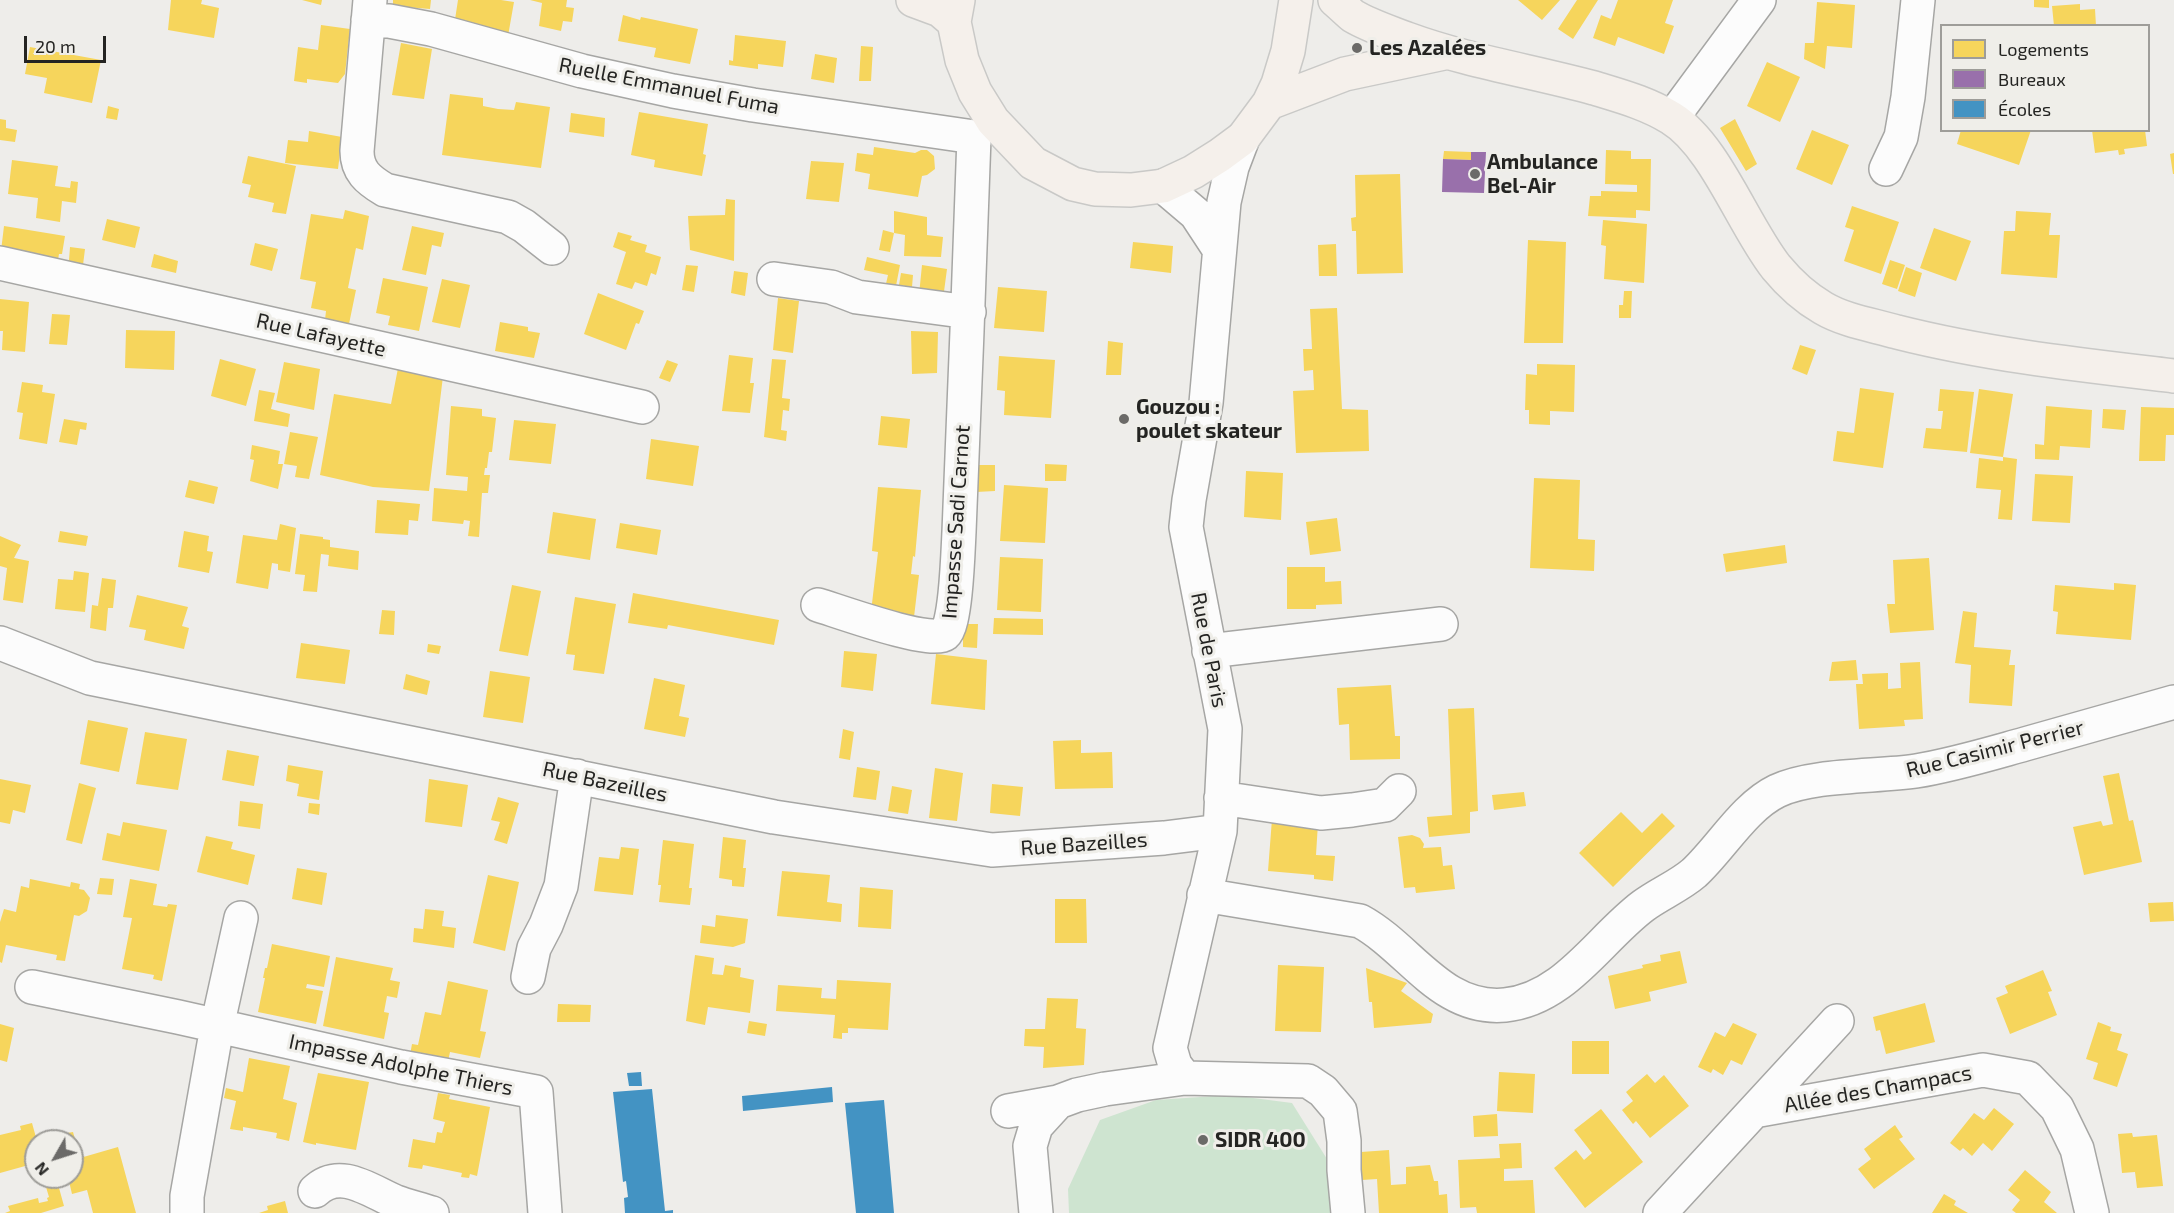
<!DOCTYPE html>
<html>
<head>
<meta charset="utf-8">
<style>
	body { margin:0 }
	#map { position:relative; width:2174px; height:1213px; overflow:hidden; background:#eeedea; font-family:"Exo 2",sans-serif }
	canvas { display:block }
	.legend { position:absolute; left:1940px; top:24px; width:210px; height:108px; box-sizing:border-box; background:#efeee9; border:2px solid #9e9d99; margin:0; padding:8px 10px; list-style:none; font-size:18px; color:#242422 }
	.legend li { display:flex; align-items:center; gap:12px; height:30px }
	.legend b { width:30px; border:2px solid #9e9d99 }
	.north { position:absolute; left:24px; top:1129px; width:60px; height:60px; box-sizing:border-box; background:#efeee9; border:2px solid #9e9d99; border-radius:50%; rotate:231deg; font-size:16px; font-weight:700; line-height:24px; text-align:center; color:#242422 }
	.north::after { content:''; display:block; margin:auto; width:21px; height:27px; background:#6b6a68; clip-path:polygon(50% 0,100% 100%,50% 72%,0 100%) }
	.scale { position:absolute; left:24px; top:36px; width:82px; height:27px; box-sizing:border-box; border:3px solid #242422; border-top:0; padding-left:8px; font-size:18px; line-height:21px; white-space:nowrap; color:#242422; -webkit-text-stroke:4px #efeee9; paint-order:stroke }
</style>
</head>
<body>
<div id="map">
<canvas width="2174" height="1213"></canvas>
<ul class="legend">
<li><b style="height:16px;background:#f6d55c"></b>Logements</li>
<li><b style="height:16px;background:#9970ab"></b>Bureaux</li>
<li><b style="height:16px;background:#4393c3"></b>Écoles</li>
</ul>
<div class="north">N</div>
<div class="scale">20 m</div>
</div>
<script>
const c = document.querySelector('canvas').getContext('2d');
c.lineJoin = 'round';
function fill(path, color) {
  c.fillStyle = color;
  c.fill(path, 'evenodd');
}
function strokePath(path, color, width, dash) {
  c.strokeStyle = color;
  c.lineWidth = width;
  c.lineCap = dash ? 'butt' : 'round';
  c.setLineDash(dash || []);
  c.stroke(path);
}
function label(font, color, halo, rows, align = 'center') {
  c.font = font + ' "Exo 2",sans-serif';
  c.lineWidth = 6;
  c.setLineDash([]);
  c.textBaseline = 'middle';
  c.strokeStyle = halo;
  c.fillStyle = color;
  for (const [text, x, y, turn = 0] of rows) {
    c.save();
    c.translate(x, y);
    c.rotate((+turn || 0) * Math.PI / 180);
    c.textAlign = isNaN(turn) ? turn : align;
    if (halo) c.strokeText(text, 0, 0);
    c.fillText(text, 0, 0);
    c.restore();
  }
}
const green = new Path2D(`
	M1230,1095L1292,1103L1327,1159L1335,1213H1069L1068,1189L1100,1120L1156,1100Z`);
const homes = new Path2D(`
	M171,0H202L201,4L219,8L214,38L168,30Z
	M302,0H322L321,5Z
	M393,0H431L430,9L393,6Z
	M458,0H501L514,2L508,36L454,26Z
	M530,0H567L566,7L574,8L572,22L563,21L561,31L539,26L542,3Z
	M1518,0H1560L1542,20Z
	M1577,0H1598L1573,39L1558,29Z
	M1618,0H1673L1665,23L1674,26L1664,54L1618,37L1615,46L1593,38L1601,15L1611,19Z
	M2034,0H2049V8L2034,7Z
	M1817,2L1855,5L1852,48L1827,46L1825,69L1804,59L1805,43H1814Z
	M2080,4V10L2095,9L2096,26H2054L2052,6Z
	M623,15L640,20L641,17L698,29L690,64L654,57L656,48L618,41Z
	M321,25L350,29L345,74L338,83L307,79V83L294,81L298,47L318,50Z
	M735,35L786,41L783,67L758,64V69L729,65V60L733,61Z
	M401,43L432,49L424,99L392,95Z
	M861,46L873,47L871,81H859Z
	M30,47L101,60L92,103L44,93L47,78L25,74Z
	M815,54L837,58L834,83L811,79Z
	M1767,62L1800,77L1780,122L1747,106Z
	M450,94L483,98V106L498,109L514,110L516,102L550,107L541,168L442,155Z
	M108,106L119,109L117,120L106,118Z
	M639,112L708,124L703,154L706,155L702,176L654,167L655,160L631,155Z
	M571,113L605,118L604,137L569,132Z
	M0,119L6,120V128L17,130L15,142L0,140Z
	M1735,119L1757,164L1746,171L1720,128Z
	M1812,130L1849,145L1832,185L1796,169Z
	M1961,130H2031L2019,165L1957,144Z
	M2092,130H2145L2147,146L2124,149L2125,154L2119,155L2118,150L2095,153Z
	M309,131L342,137L338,169L285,163L288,140L308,142Z
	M874,147L915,153L921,150H927L934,156L935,169L927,175L922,176L918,197L868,189L870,174L855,171L857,153L873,155Z
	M1606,150L1631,151V159H1651L1650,211L1636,210V218L1588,216L1590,196H1601V191L1637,192V185L1605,184Z
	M1444,151L1471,152V160L1443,159Z
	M2174,153V174H2173L2170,154Z
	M248,156L296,166L286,214L272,212L274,203L248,197L251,185L242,183Z
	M12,160L58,166L55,186L70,188L71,181L78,182L76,203L62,201L60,222L36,218L38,198L8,194Z
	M811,161L844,163L839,202L806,199Z
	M1400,174L1403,273L1357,274L1356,231H1352L1351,218L1356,217L1355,175Z
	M726,199L735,200L734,261L690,250L688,216L725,215Z
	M1852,206L1899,222L1881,274L1844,261L1854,230L1845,227Z
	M345,210L369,216L363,250L356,248L348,288L356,290L349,324L325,320L326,311L311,308L316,282L300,279L311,214L343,219Z
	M894,211L927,217V235L943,237L941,257L904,256L905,235L894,233L890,252L879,250L883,230L894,233Z
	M2016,211L2051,213L2049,235H2060L2057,278L2001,274L2004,231H2015Z
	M107,219L140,227L135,248L102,240Z
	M1603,220L1647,224L1644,283L1604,279L1606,246L1601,245Z
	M4,226L65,236L62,254H59L58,260L1,251Z
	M412,226L444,233L441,247L432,245L426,275L402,270Z
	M1934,228L1971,241L1956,281L1920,268Z
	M618,232L632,236L630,240L647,245L645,252L661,257L656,275L651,273L647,286L635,282L632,289L616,284L626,252L613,247Z
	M1528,240L1566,242L1563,343H1524Z
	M1133,242L1173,246L1171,273L1130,268Z
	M255,243L278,249L272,271L250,265Z
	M1336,244L1337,276H1319L1318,245Z
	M70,247L85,249L82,273L62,271L63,260H69Z
	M154,254L178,261L176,273L151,267Z
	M867,257L900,265L895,291L885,288L888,275L864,270Z
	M1890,260L1905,265L1897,289L1882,284Z
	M686,265L698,266L694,292L682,290Z
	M922,265L947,269L943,299L919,295Z
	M1906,267L1922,273L1915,297L1898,291Z
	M734,271L748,273L745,296L731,293Z
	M901,273L913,275L912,287L899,285Z
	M383,278L428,287L419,331L388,325L390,316L376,313Z
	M442,279L470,285L460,328L432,322Z
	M998,287L1047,291L1044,332L994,328Z
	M1624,291H1632L1631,318H1619V305H1623Z
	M598,293L644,311L639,324L636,323L626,350L584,334Z
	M778,298L799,301L793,353L773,350Z
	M0,299L29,302L25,352L2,350L3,331H0Z
	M1337,308L1342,409L1368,410L1369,451L1296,453L1293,391L1314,390L1313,370L1304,371L1303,349H1312L1310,309Z
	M52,314L70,315L67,345L49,344Z
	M500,322L528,327V331L540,333L534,358L495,351Z
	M126,330L175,331L174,370L125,368Z
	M911,331L938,332L937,373L912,374Z
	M1108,341L1123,343L1121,375H1106Z
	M1800,345L1816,350L1807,375L1792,369Z
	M729,355L753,358L750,383H754L750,413L722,411Z
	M999,356L1055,360L1051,418L1004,415L1005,391L997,390Z
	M400,358L444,368L429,491L373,487L320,475L334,394L391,404Z
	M220,359L256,369L246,406L211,396Z
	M772,359L786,360L782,398L790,399L789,411L783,410L781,430L787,431L786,441L764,437Z
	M667,360L678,364L670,382L659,378Z
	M284,362L320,369L314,410L276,402Z
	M1537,364L1575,365L1574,412L1550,411V425L1529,424V410H1525L1526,374L1537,375Z
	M22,382L43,385L42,392L55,394L47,444L19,439L23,413L17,412Z
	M1860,388L1894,393L1883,468L1833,461L1837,431L1854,433Z
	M1940,389L1974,392L1967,452L1923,448L1926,428L1941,429L1943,411H1938Z
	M1979,389L2013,394L2003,457L1970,453Z
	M259,390L275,393L271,409L290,414L288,427L254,421Z
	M451,406L482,409V416L496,418L492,452H489L487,468H485L484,475H490L488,493H482L479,537L468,536L470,521L464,520L463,524L432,521L434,488L467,491L468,477L446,475Z
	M2046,406L2092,410L2090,448L2060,446L2059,460L2035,459V444L2044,445Z
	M2141,407L2174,408V435H2166L2165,461H2139Z
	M2103,409L2126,410L2124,430L2102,428Z
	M881,416L910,419L907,448L878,445Z
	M64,419L87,423L86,430L80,429L77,445L59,442Z
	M514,420L556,424L551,464L509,460Z
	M290,432L318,437L309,479L295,477L297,466L284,464Z
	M651,439L699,446L693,486L646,479Z
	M252,445L280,451L278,464H283L278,489L250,481L254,460L250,459Z
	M2003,457L2017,459L2012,520L1998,519L2001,490L1976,488L1979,458L2003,461Z
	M1045,464L1067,465L1066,481H1045Z
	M977,465H995V491L976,492Z
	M1246,471L1283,473L1281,520L1244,517Z
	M2035,474L2073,476L2070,523L2032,521Z
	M1534,478L1580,480L1578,539L1595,540L1594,571L1530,568Z
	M189,480L218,487L214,504L185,497Z
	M1004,485L1048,488L1045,543L1000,541Z
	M878,487L921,490L915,557L913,556L911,574L919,575L914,617L871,612L878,552L872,551Z
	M377,500L420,504L418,521L409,520L408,535L375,533Z
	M553,512L596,519L590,560L547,553Z
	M1337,518L1341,551L1310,555L1306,522Z
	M620,523L661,530L657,555L616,548Z
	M280,524L296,528L290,572L278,570V564L272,563L268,589L236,583L243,535L277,540Z
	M60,531L88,536L86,546L58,542Z
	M184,531L209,536L207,551L213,552L209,573L178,567Z
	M300,534L323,537V539L330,540V547L359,551L358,570L328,566L329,555L321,554L317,592L303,591L305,575L295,574Z
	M0,536L21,545L14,558L29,561L23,603L3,600L7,568L0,566Z
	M1785,545L1787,563L1726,572L1723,554Z
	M1000,557L1043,559L1041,612L997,610Z
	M1929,558L1934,630L1890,633L1887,604H1895L1893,560Z
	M1287,567H1325V582L1341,581L1342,604L1316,605V609H1287Z
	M74,571L89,573L85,612L55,609L58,579L73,580Z
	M102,578L116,580L113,608H108L106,631L90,628L92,605L98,606Z
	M2114,583L2136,585L2131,640L2056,634L2058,612L2053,611L2055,585L2114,590Z
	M512,585L541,591L528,656L499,651Z
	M633,593L779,620L774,645L668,625L667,629L628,623Z
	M137,595L188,607L182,626L189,628L184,649L144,640L146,630L129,627Z
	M575,597L616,604L604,674L573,670L575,655L566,654Z
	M382,610L395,611L394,635L379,634Z
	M1963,611L1977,613L1974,647L2011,650L2009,665H2015L2012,706L1969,703L1971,665L1955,663Z
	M994,618L1043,619V635L993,634Z
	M963,624H978L977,648L963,647Z
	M301,643L350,650L345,684L296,678Z
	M428,644L441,646L439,654L427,652Z
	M844,651L877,654L873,691L841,687Z
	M936,654L987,660L985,710L931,704Z
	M1856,660L1858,680L1829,681L1832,662Z
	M1920,662L1923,719L1904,720L1905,726L1859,729L1856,684H1863L1862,674L1888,673V689L1901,688L1900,663Z
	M490,671L530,677L523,723L483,717Z
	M406,674L430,681L427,695L403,689Z
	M654,678L685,685L679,716L689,718L685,737L644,729Z
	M1391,685L1395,736H1400V759L1350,760L1349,724L1339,725L1337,688Z
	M1474,708L1478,811L1470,812V833L1429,837L1427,817L1452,815L1448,709Z
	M88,720L128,728L119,772L80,764Z
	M843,729L854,732L850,760L839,758Z
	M145,732L187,739L178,790L136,784Z
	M1081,740V753L1112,752L1113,788L1055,789L1053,741Z
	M227,750L259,756L254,786L222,780Z
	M288,765L323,771L319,800L297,796L299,784L286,781Z
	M857,767L880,771L876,800L853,797Z
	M935,768L963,773L957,821L929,818Z
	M2119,773L2129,821L2133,820L2142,862L2084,875L2073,827L2101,821L2103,826L2113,824L2103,776Z
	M0,779L31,785L25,813L13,810L10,824L0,822Z
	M429,779L468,785L462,827L425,822Z
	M79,783L96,788L82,844L66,840Z
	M992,784L1023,787L1020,816L990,813Z
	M892,786L912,790L908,814L888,811Z
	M1524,792L1526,806L1494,810L1492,795Z
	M498,797L519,803L507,844L494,840L500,822L491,820Z
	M240,801L263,804L260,829L238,826Z
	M309,803L320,804L319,815L308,813Z
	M1621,812L1642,833L1662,813L1675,826L1613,887L1579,853Z
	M1272,819L1318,823L1316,855L1335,856L1333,881L1314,879V875L1268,871Z
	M123,822L167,830L159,871L102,860L107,833L120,836Z
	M1412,835L1420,838L1424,844L1423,848L1441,847L1443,866L1452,865L1455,889L1416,893L1415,887L1404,888L1398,837Z
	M206,836L233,842L231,849L255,855L248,885L197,872Z
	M723,837L746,840L743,868H746L744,887L732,886V880L719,878Z
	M663,840L694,844L689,888H692L690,905L659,902L661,885H658Z
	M621,847L639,849L633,895L594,891L599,857L619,859Z
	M297,868L327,873L322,905L292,899Z
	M782,871L830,875L827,902L842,904L841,922L777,916Z
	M488,875L519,882L505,951L473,943Z
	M100,878L114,879L112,895L97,894Z
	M30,879L70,887L71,882L80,884L79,889L84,890L90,898L87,911L79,916L74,915L65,961L56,960L57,955L6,945L2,963L0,962V922L4,909L16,912L21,886L29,888Z
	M130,879L157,884L153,905L167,907L168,904L177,905L162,981L153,979L154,975L122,969L132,918L123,917Z
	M860,887L893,890L891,929L858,927Z
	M1055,899H1086L1087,943H1055Z
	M2173,902L2174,921L2150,922L2148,903Z
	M425,909L444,911L442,926L456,928L454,948L413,942L414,928L423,929Z
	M716,915L748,919L745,943L733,947L700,943L702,925L715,927Z
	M272,944L330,956L324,987L307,984L306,988L323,991L316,1024L258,1012L265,978H263L265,968H267Z
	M1680,951L1687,983L1649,992L1651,1001L1615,1009L1608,976L1643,968L1642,965L1661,961L1660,955Z
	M695,955L714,958L712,974L723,975L725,965L741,968L740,977L754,980L750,1013L708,1007L705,1025L686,1021Z
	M336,957L393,968L390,980L400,982L397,998L387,996L384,1012L389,1013L384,1039L323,1026Z
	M1278,965L1324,967L1321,1032L1275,1031Z
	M1366,968L1407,983L1401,991L1433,1014L1431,1023L1374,1028L1372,1002H1369Z
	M2043,970L2052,991L2048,992L2057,1015L2010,1034L1996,998L2008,993L2005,986Z
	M837,980L891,983L888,1030L848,1028V1033H842V1039L833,1038L835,1015L776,1011L778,985L822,988L821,998L836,999Z
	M448,981L488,990L480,1031L486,1032L480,1058L450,1052L447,1066L410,1055L412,1044L418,1045L425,1012L441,1015Z
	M1047,998L1078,999L1076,1028L1086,1029L1084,1065L1043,1068L1044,1047L1024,1046L1025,1029H1045Z
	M1925,1003L1935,1042L1886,1054L1880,1030L1876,1031L1873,1017Z
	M558,1004L591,1005L590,1022H557Z
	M749,1021L767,1024L765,1036L747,1033Z
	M2098,1022L2111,1027L2110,1031L2122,1034L2117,1050L2128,1054L2117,1087L2093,1079L2098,1063L2086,1059Z
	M1733,1023L1757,1034L1742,1065L1731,1060L1723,1075L1713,1069L1711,1073L1698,1067L1715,1032L1725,1037Z
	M0,1024L14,1028L7,1062L0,1060Z
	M1572,1041H1609V1074H1572Z
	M249,1058L290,1066L283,1099L297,1103L289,1141L276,1138L277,1133L243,1127V1131L230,1129L236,1101L224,1098L226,1088L243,1092Z
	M1499,1072L1535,1074L1533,1113L1497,1111Z
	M318,1073L369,1082L356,1150L316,1143V1145L303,1142Z
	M1647,1074L1655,1083L1664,1075L1689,1106L1650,1138L1636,1121L1633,1124L1622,1110L1633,1101L1626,1092Z
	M438,1093L450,1095L449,1099L490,1107L477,1176L470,1174L469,1178L461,1177L462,1173L423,1165L422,1169L408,1167L413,1139L435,1143L437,1132L442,1133L445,1122L433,1119Z
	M1994,1108L2014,1124L1992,1151L1983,1143L1972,1156L1963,1148L1960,1151L1950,1143L1974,1113L1984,1120Z
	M1601,1109L1643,1162L1585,1208L1554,1168L1576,1150L1584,1160L1592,1153L1574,1130Z
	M1497,1114L1498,1136L1474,1137L1473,1116Z
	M32,1123L37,1141L36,1163L0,1173V1135L21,1130L20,1126Z
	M1895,1125L1903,1137L1899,1139L1915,1159L1874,1189L1858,1169L1871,1159L1864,1149Z
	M73,1132L80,1158L118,1147L136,1213H93L87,1190L72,1194L68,1177H72V1141H58L56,1135Z
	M2132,1133L2133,1137L2157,1135L2163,1186L2137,1188L2135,1172L2122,1173L2118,1134Z
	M1521,1143L1522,1168L1504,1169V1181L1533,1180L1535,1213H1477L1476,1207L1460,1208L1458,1160L1500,1158L1499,1144Z
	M1389,1150L1391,1185L1406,1184V1167L1430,1165L1434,1181H1438L1439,1195L1447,1194L1448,1213H1379L1377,1179L1362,1180L1361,1152Z
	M2025,1170L2051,1192L2044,1202L2057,1213H2016L2012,1210L2020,1200L2008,1190Z
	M43,1177H56L64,1206L41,1213H5L10,1211L8,1206L38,1198L39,1203L48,1201L47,1198L49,1197Z
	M1944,1194L1956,1201L1954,1205L1968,1213H1932Z
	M285,1201L288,1213H259L268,1210L267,1206Z`);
const offices = new Path2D(`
	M1471,152H1486L1484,193L1442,192L1443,159L1471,160Z`);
const schools = new Path2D(`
	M641,1072L642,1086H629L627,1073Z
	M832,1087L833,1102L743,1111L742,1096Z
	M652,1089L665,1211L673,1210V1213H625L624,1198L628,1197L626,1181L623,1182L613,1092Z
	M884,1100L894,1213H856L845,1103Z`);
const minor = new Path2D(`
	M370,0L357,151C357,171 368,180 385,190L508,217L524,226L552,248
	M368,20L389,21L431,29L582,71L673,91L753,105L974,137
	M1672,118L1759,0
	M1886,169L1901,137L1908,97L1918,0
	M1163,186L1196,214L1219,249
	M0,263L642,407
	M774,279L831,287L857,297L969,312
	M818,605C838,611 931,645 945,634C956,625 958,550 959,532C965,400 969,269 974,137
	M0,643L90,678L774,817L992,850L1164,838L1220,831
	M1209,651L1441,624
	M1221,798L1321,813L1352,810L1385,805L1399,791
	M1204,895L1360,921C1410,948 1441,1011 1505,1005C1565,999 1599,939 1643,906C1659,894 1679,886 1694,873C1721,848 1744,807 1777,791C1813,774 1876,777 1916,771C1953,765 1989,754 2025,744C2075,730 2124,716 2174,702
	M528,977L534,948L546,925L561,886L577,776
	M32,987L178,1017L401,1067L536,1092L545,1213
	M1185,1078L1175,1065L1170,1048L1220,831L1225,729L1186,527L1189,500L1206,403L1224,202L1232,167L1243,138
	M1008,1111L1058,1102
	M1754,1111L1983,1070L2028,1078L2057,1108L2077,1149L2092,1213
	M315,1191C340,1167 370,1191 396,1202C407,1206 420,1209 432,1213
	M187,1213V1196L217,1027L241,918
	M1036,1213L1030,1146L1036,1126L1058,1102L1077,1095L1105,1089L1185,1078L1308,1081L1323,1091L1340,1111L1344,1141V1170L1348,1213
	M1660,1213L1837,1021`);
const major = new Path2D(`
	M913,0L940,10L954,22
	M958,0L954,22L962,60L975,92L993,121L1033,163L1073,184L1095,189L1131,190L1163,186L1193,172L1220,155L1243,138L1269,103L1278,84L1288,51L1296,0
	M1335,0C1341,5 1347,11 1353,16C1370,26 1389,32 1407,39C1467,61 1531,71 1594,88C1620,96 1647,103 1671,118C1715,145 1743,225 1776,267C1790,284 1804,297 1823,308C1845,321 1873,325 1897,332C1988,355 2081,365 2174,376
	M1269,103L1345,74L1444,53`);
const markers = [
	[1357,48,6,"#6b6a68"],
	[1475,174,6,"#6b6a68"],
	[1124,419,6,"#6b6a68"],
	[1203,1140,6,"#6b6a68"]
];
const poiNames = [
	["Les Azalées",1369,48],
	["Ambulance",1487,162],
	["Bel-Air",1487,186],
	["Gouzou :",1136,407],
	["poulet skateur",1136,431],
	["SIDR 400",1215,1140]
];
const streetNames = [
	["Ruelle Emmanuel Fuma",669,86,11],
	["Rue Lafayette",321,335,13],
	["Impasse Sadi Carnot",956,522,-86],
	["Rue de Paris",1209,650,79],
	["Rue Casimir Perrier",1995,749,-14],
	["Rue Bazeilles",605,782,12],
	["Rue Bazeilles",1084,844,-4],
	["Impasse Adolphe Thiers",401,1065,12],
	["Allée des Champacs",1878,1089,-10]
];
fill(green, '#cee4d0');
fill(homes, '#f6d55c');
fill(offices, '#9970ab');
fill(schools, '#4393c3');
strokePath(minor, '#a6a6a4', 36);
strokePath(major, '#c9c9c7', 36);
strokePath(minor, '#fcfcfc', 33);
strokePath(major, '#f5f0eb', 33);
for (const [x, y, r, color] of markers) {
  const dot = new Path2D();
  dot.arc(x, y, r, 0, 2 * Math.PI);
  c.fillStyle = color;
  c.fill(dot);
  strokePath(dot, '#efeee9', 2);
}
label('bold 21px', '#242422', '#efeee9', poiNames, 'left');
label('21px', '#242422', '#efeee9', streetNames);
</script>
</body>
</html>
